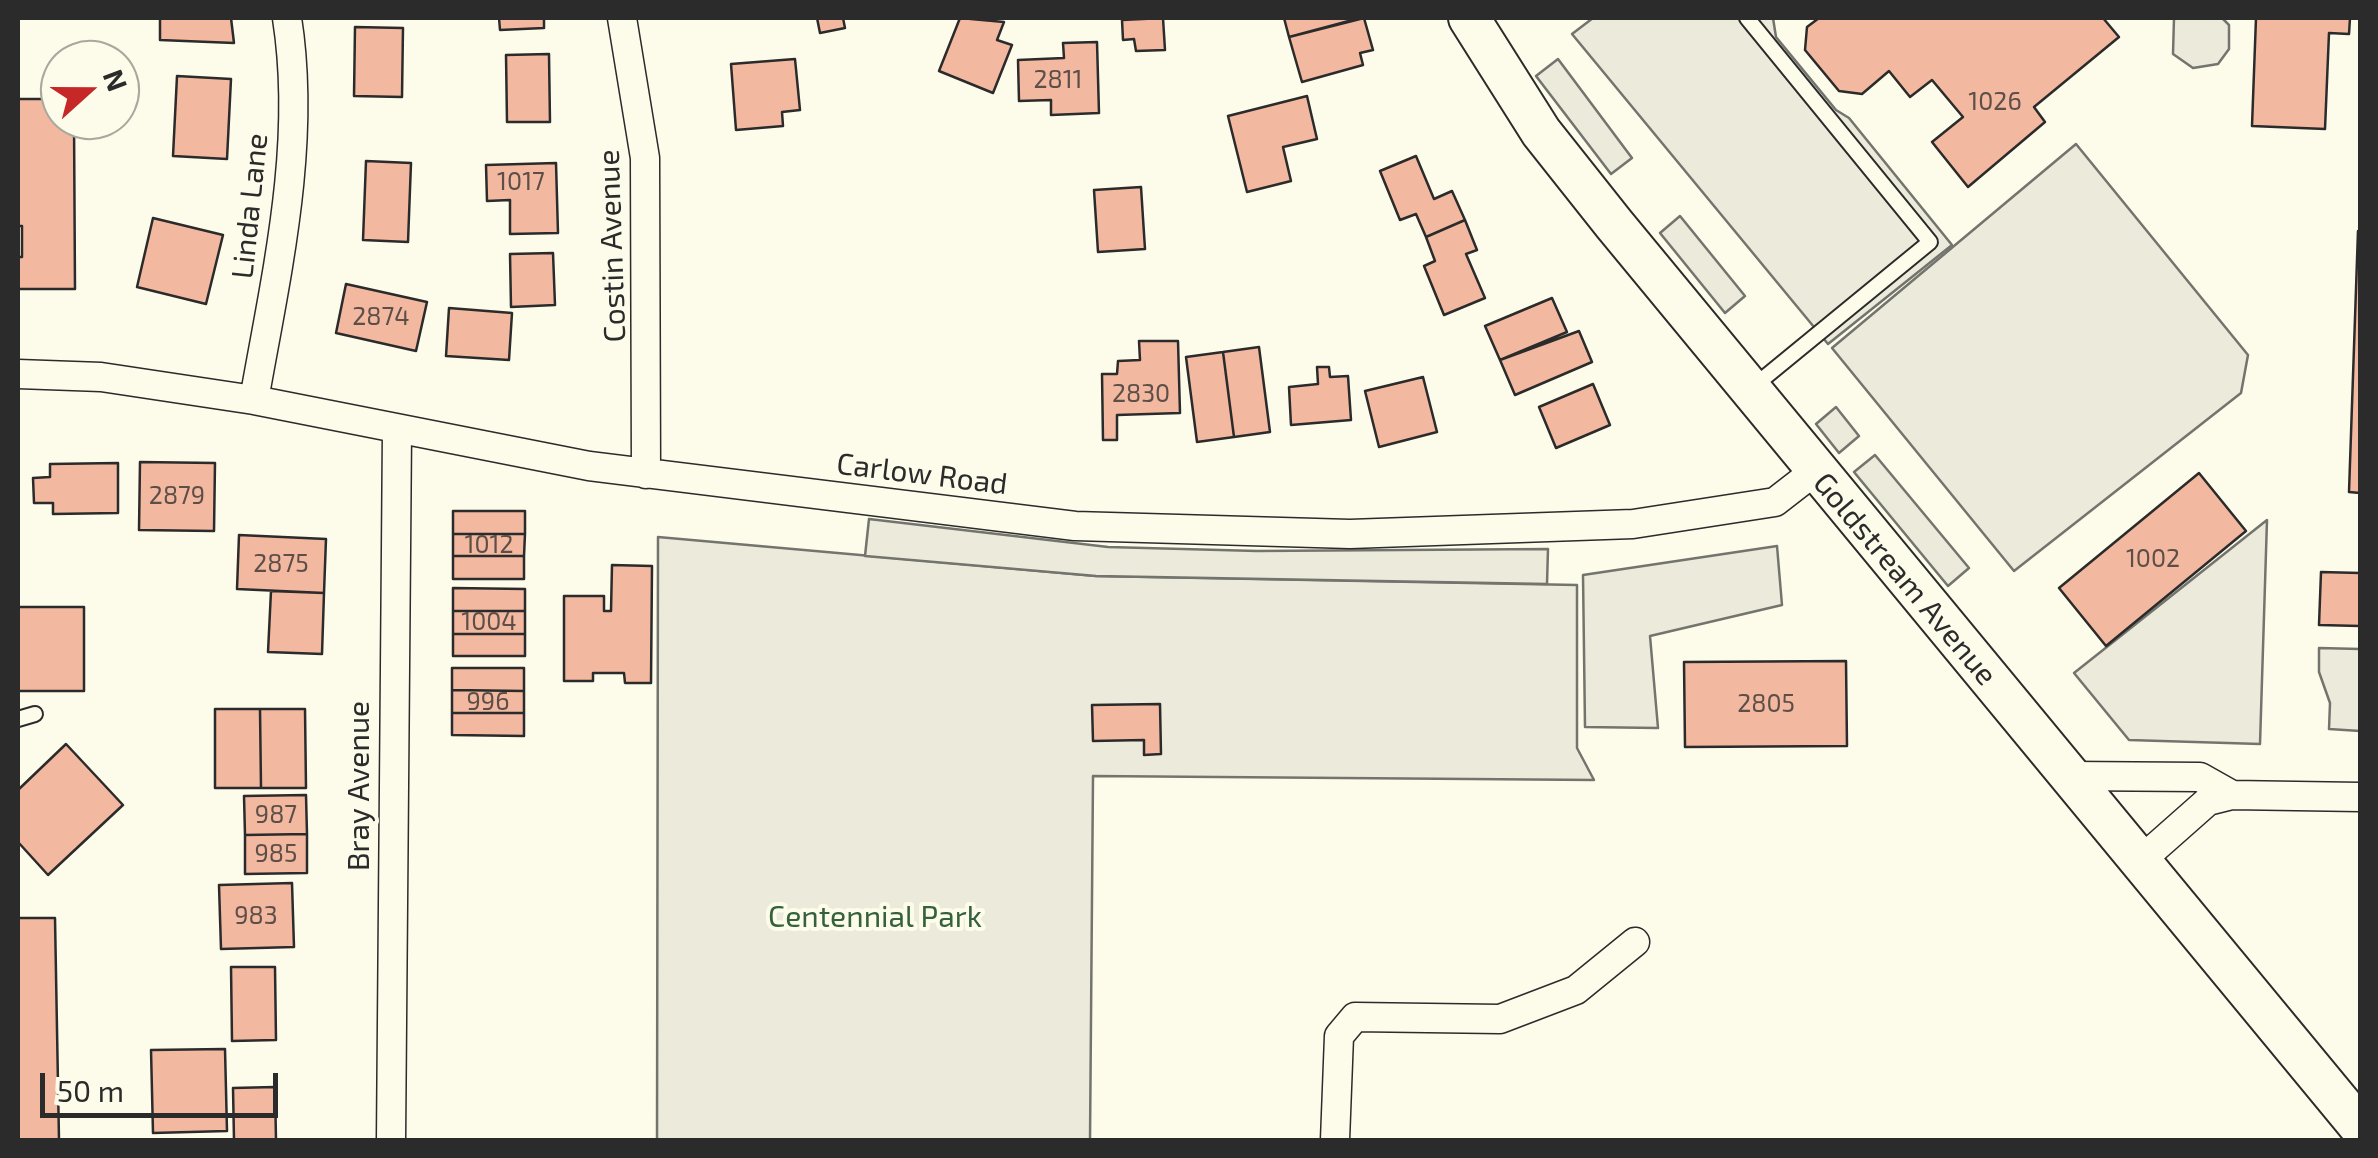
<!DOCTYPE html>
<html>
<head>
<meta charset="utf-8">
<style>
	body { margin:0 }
	#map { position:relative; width:2378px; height:1158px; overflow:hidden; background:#fdfbea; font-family:"Exo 2",sans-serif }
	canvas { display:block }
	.frame { position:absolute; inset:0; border:20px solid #2b2b2b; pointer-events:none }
	.north { position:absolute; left:40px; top:40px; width:100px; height:100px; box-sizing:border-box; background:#fdfbea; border:2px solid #a9a89e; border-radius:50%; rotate:69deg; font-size:28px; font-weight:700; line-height:40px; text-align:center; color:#2b2b2b }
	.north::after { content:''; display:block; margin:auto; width:35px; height:45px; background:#c62828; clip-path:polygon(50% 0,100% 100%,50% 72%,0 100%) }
	.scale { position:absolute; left:40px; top:1073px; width:238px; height:45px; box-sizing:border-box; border:5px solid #2b2b2b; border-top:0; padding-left:12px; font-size:30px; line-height:35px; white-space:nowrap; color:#2b2b2b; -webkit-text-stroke:8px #fdfbea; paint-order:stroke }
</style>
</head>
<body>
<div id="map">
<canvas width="2378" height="1158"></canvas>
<div class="frame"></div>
<div class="north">N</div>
<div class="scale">50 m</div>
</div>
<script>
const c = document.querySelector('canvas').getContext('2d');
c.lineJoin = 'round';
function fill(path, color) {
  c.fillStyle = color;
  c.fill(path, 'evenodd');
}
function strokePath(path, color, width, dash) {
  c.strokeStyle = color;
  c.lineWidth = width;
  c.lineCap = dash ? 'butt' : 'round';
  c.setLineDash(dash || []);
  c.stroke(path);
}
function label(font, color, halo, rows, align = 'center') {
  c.font = font + ' "Exo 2",sans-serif';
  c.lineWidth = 8;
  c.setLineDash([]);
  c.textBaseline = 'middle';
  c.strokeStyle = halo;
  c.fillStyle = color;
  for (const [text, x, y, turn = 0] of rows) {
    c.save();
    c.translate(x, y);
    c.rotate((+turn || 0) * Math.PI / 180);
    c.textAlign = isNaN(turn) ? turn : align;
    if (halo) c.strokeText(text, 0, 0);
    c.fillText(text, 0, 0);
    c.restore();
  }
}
const green = new Path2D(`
	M2174,18H2222L2229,25V49L2218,64L2193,68L2173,54Z
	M2076,144L2248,355L2241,393L2014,571L1832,348Z
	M658,537L1096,576L1577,585V748L1594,780L1093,776L1090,1140H657Z`);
const parking = new Path2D(`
	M1593,18H1773L1776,37L1836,110L1849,118L1952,245L1828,344L1572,34Z
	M1558,59L1632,158L1611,174L1536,76Z
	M1680,216L1745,296L1725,313L1660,233Z
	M1836,407L1859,436L1839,453L1816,424Z
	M1875,455L1969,568L1948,586L1854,472Z
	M869,519L1108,547L1257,551L1548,549L1547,584L1096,576L865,556Z
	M2267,520L2260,744L2129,740L2074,673Z
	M1777,546L1782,605L1650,636L1658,728L1585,727L1583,575Z
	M2319,648L2360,649V731L2329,729L2330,703L2319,672Z`);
const building = new Path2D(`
	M160,18H231L234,43L160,40Z
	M499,18H544V28L500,30Z
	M817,18H843L845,28L820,33Z
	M960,18L1004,22L997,40L1012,45L993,93L939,71Z
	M1163,18L1165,50L1136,51L1134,39L1123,40L1122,20Z
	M1284,18H1360L1289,37Z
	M1364,18L1373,50L1360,53L1363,65L1302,82L1289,37Z
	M1819,18H2103L2119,37L2034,107L2045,122L1968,187L1932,142L1963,117L1932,80L1910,97L1889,71L1862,94L1839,91L1805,50L1807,27Z
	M2256,18H2350L2349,34L2329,33L2325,129L2252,126Z
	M355,27L403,28L402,97L354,96Z
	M1097,42L1099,113L1051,115V100L1019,101L1018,60L1064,58L1063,43Z
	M549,54L550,122H507L506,55Z
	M795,59L800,110L782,112L783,126L736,130L731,64Z
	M177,76L231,79L227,159L173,156Z
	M1307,96L1317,139L1283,147L1291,181L1247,192L1228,116Z
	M18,99H60V120H74L75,289H18V257H22V226H18Z
	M1416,156L1434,199L1452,191L1465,220L1426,237L1416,214L1400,220L1380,171Z
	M366,161L411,163L408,242L363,240Z
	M556,163L558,233L510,234V200L487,201L486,165Z
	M1141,187L1145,249L1098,252L1094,190Z
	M153,218L223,235L206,304L137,287Z
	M1465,220L1477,250L1466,254L1485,298L1444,315L1424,266L1435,261L1426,237Z
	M2358,231H2360V493L2349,492Z
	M553,253L555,305L511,307L510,254Z
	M346,284L427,302L416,351L336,333Z
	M1552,298L1567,332L1500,360L1485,326Z
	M449,308L512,313L509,360L446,356Z
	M1579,331L1592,362L1515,395L1500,360Z
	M1139,341H1178L1180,413L1117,415V440H1103L1102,374H1117L1118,361L1140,360Z
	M1259,347L1270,432L1234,437L1223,352Z
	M1223,352L1234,437L1197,442L1186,357Z
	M1317,367H1329L1330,377L1348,376L1351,420L1291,425L1289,387L1318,384Z
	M1423,377L1437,432L1379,447L1365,391Z
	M1593,384L1610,425L1556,448L1539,407Z
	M140,462L215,463L214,531L139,530Z
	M118,463V513L53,514V503H34L33,478L50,477V464Z
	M2199,473L2246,531L2106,646L2059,588Z
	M453,511H525V534H453Z
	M453,534H525L524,556H453Z
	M239,535L326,539L324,593L237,589Z
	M453,556H524V579H453Z
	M612,565L652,566L651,683H625L624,673H593V681H564V596H604V611H611Z
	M2321,572L2360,573V626L2319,625Z
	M453,588L525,589V611H453Z
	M271,591L324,593L322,654L268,652Z
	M18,607H84V691H18Z
	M453,611H525V634H453Z
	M453,634H525V656H453Z
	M1846,661L1847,746L1685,747L1684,662Z
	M452,668H524V691L452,690Z
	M452,690L524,691V713H452Z
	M1160,704L1161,754L1144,755V740L1093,741L1092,705Z
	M215,709H260L261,788H215Z
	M260,709H305L306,788H261Z
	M452,713H524V736L452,735Z
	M66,744L123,805L48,875L18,842V790Z
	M306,795L307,834L245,835L244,796Z
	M307,834V873L245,874V835Z
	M292,883L294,947L221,949L219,885Z
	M18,918H55L59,1140H18Z
	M231,967H275L276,1040L232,1041Z
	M225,1049L227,1131L153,1133L151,1050Z
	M275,1087L276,1140H234L233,1088Z`);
const service = new Path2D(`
	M1747,18L1930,242L1753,387
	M18,719L35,714`);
const minor = new Path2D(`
	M622,18L645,158L646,474
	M18,374L101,377L254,400L589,466L1075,526L1350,534L1633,524L1775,502L1815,471
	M254,400C276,275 307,145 287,18
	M2069,776L2200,777L2232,795
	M2139,862L2208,801L2232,795L2360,797
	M391,1140L397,431
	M1335,1140L1339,1036L1355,1017L1500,1019L1576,990L1635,942`);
const secondary = new Path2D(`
	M1469,18L1541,132L1614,224L2360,1127`);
const numberNames = [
	["2811",1058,80],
	["1026",1995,102],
	["1017",521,182],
	["2874",381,317],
	["2830",1141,394],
	["2879",177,496],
	["1012",489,545],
	["1002",2153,559],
	["2875",281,564],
	["1004",489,622],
	["996",488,702],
	["2805",1766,704],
	["987",276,815],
	["985",276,854],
	["983",256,916]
];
const streetNames = [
	["Linda Lane",250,206,-84],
	["Costin Avenue",612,246,-92],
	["Carlow Road",922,474,7],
	["Goldstream Avenue",1905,579,50],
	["Bray Avenue",359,786,-90]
];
const parkNames = [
	["Centennial Park",875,917]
];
fill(green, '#ecebdb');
strokePath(green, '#74746e', 2.5);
fill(parking, '#eceadb');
strokePath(parking, '#74746e', 2.5);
fill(building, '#f2b8a0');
strokePath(building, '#2b2b2b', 2.5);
strokePath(service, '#2b2b2b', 18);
strokePath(minor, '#2b2b2b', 31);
strokePath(secondary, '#2b2b2b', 44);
strokePath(service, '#fdfbea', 14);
strokePath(minor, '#fdfbea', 28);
strokePath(secondary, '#fdfbea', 40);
label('25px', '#5d4e48', null, numberNames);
label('30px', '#2b2b2b', '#fdfbea', streetNames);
label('30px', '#34623c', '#fdfbea', parkNames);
</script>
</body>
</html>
